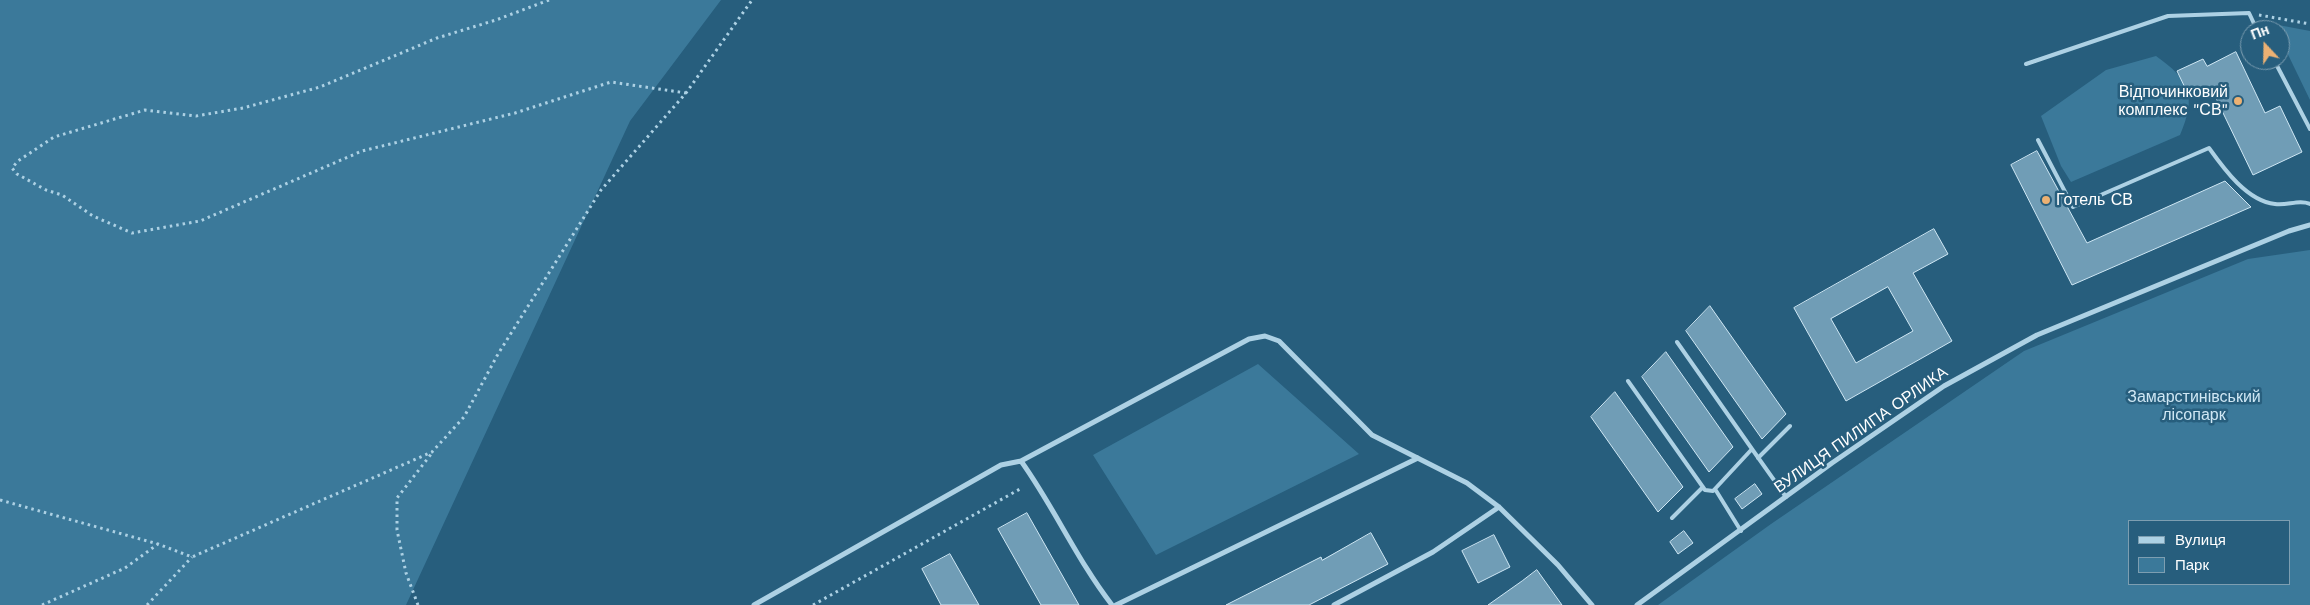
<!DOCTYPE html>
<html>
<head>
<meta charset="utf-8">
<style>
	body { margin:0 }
	#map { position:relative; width:2310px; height:605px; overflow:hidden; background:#275e7d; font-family:"Work Sans",sans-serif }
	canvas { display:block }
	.legend { position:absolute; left:2128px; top:520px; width:162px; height:65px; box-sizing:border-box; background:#275e7d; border:1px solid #7d9eb1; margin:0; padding:6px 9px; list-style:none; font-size:15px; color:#fff }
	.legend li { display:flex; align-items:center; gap:10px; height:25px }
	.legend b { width:25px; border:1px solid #7d9eb1 }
	.north { position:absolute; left:2240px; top:20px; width:50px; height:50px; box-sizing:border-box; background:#275e7d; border:1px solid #7d9eb1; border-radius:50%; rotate:339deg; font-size:14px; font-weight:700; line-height:20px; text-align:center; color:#fff }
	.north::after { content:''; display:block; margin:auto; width:18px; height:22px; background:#ecb173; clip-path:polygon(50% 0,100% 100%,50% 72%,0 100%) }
</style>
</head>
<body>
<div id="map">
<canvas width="2310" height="605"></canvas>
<ul class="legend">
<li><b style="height:6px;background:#add1e4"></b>Вулиця</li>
<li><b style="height:14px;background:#3b799a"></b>Парк</li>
</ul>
<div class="north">Пн</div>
</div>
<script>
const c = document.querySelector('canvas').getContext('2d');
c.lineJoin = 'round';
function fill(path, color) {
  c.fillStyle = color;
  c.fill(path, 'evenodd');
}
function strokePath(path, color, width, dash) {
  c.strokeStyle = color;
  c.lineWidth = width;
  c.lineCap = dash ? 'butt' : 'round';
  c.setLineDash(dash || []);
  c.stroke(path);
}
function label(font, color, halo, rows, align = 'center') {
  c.font = font + ' "Work Sans",sans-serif';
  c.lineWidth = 5;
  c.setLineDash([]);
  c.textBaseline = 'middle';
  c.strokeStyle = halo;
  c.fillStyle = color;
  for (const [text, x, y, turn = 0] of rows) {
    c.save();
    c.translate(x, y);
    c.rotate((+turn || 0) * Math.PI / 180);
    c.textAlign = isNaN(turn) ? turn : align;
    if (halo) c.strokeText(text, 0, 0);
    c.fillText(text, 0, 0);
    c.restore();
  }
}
const green = new Path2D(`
	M0,0H721L630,121L406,605H0Z
	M2273,24L2310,31V100L2280,38V30H2276Z
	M2156,56C2190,80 2197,96 2180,135L2071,182L2061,166L2041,116L2106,70Z
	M2310,250V605H1658L1771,524L2024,351L2248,259ZM2129,521H2289V584H2129Z
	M1258,364L1359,454L1156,555L1093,455Z`);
const building = new Path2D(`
	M2236,52L2265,113L2280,106L2302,152L2253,175L2211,88L2190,98L2177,71L2203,59L2207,66Z
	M2037,151L2087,243L2225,181L2251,207L2072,285L2011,165Z
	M1934,229L1948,254L1913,273L1952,341L1846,401L1794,308ZM1888,287L1913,331L1856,363L1831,319Z
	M1710,306L1786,414L1762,439L1686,331Z
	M1666,352L1733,447L1709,472L1642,377Z
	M1615,392L1683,487L1658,512L1591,417Z
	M1755,484L1762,494L1742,509L1735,499Z
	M1027,513L1079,605H1041L998,529Z
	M1684,531L1693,543L1678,554L1670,542Z
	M1371,533L1388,564L1309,605H1226L1321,557L1322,560Z
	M1494,535L1510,567L1478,583L1462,551Z
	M950,554L979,605H941L922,569Z
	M1537,570L1562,605H1488L1522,581Z`);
const path = new Path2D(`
	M549,0L496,20L437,38L320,87L243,108L196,116L145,110L54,137L18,161L12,168L17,174L46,190L62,195L93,216L132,233L200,221L362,151L515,113L611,82L686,93
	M2259,15L2310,24
	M0,500L158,544L192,557L432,452L464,417L498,354L601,190L686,93L752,0
	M42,605L125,568L158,544
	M147,605L192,557
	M418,605L406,573L397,530V498L432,453
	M813,605L1020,489`);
const service = new Path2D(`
	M2274,60L2310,129
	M2026,64L2168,16L2249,13L2257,30
	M2038,140L2073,207L2209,148C2224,169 2247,201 2275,204C2287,206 2299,199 2310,204
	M1628,381L1705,490L1713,491L1752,449L1677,342
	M1752,449L1786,497
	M1758,458L1790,426
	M1715,489L1741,531
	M1672,518L1703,487`);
const minor = new Path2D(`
	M1021,461C1054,507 1077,560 1112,605
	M754,605L1001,465L1021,461L1249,339L1265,336L1279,341L1372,435L1467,483L1499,507L1558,565L1592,605
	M1116,605L1418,458
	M1334,605L1433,552L1499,507
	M1637,605L1832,463L1944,386L2037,335L2289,231L2310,225`);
const markers = [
	[2238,101,5,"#ecb173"],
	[2046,200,5,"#ecb173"]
];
const poiNames = [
	["Відпочинковий",2228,92],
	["комплекс \"СВ\"",2228,110],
	["Готель СВ",2056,200,"left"]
];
const parkNames = [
	["Замарстинівський",2194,397],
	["лісопарк",2194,415]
];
const streetNames = [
	["ВУЛИЦЯ ПИЛИПА ОРЛИКА",1861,430,-35]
];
fill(green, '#3b799a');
fill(building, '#709db6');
strokePath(building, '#cfe7f4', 1);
strokePath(path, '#add1e4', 3, [2.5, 4]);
strokePath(service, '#add1e4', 4);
strokePath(minor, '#add1e4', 5);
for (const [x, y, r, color] of markers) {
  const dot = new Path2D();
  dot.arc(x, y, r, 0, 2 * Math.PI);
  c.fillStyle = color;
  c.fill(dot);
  strokePath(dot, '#275e7d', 2);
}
label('16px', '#fff', '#275e7d', poiNames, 'right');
label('16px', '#cfe7f4', '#275e7d', parkNames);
label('16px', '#fff', '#275e7d', streetNames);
</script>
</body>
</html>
